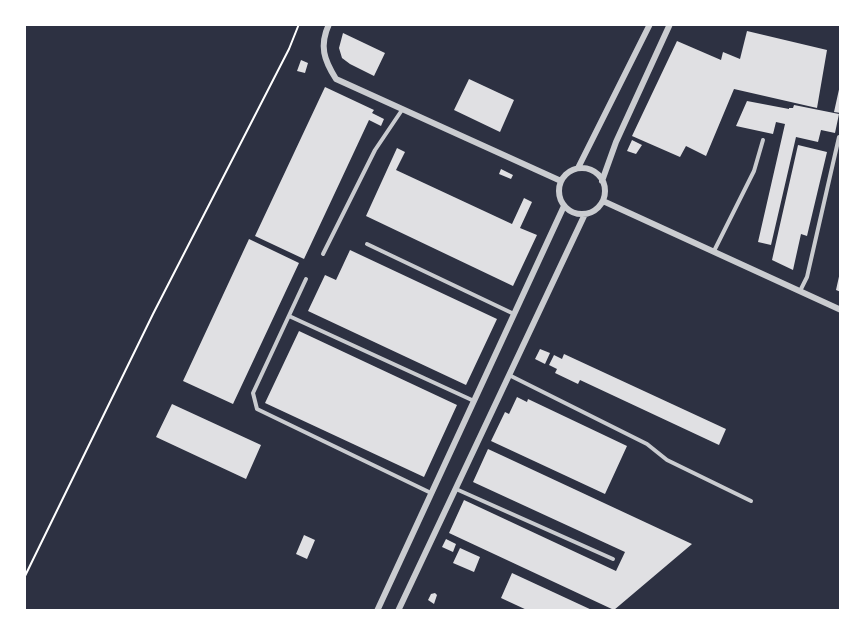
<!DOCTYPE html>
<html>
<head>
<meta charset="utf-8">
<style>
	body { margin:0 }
	#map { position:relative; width:865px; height:635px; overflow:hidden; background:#2d3142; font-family:Mulish,sans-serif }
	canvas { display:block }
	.frame { position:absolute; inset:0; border:26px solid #fff; pointer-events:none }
</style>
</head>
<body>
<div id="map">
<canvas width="865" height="635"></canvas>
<div class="frame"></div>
</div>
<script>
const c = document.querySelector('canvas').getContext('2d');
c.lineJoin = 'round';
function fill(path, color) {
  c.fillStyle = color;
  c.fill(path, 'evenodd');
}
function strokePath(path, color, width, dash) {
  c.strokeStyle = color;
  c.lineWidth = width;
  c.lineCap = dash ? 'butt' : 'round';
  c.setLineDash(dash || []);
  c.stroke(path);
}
const building = new Path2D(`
	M747,31L827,50L817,108L734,89L706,156L686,146L680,157L632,136L677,41L721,60L723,52L740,59Z
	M343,33L385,53L374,76L350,64L342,58L339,48Z
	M301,60L308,63L305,73L297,71Z
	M469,79L514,100L500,132L454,110Z
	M840,85H841V113L834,112Z
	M325,87L374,110L372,113L384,119L381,126L369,120L304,259L255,236Z
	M747,101L789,109V108H793L794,105L839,114L835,133L821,130L818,142L796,137L771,245L758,242L785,124L776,122L773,134L736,126Z
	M632,140L642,145L636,154L627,151Z
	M798,145L827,152L807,236L801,234L793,270L772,260Z
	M397,148L405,152L396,170L512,224L524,198L532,202L520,228L537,235L513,286L366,216Z
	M501,169L513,175L511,179L499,174Z
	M249,239L299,263L233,404L183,381Z
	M350,250L497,319L466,385L308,311L325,275L336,280Z
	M840,272H841V292L836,290Z
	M299,331L457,405L424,477L265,403Z
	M540,349L550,353L545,364L535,359Z
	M564,354L726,429L719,445L580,380L578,384L555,373L557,369L549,365L554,355L562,359Z
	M517,397L527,402L528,399L627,446L605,494L491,441L505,412L509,414Z
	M172,404L261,445L246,479L156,437Z
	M488,449L501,455L692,544L614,610L449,533L464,500L616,571L625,552L473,482Z
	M304,535L315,540L307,559L296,554Z
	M446,539L456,544L453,552L442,547Z
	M460,548L480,557L474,572L453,563Z
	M512,573L594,611H529L501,598Z
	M435,593L437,595L434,604L428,600L431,594Z`);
const path = new Path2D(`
	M24,578L153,314L289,49L299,24`);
const service = new Path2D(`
	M367,244L514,314
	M714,251L754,171L763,140
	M323,254L375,150L402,110
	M306,279L253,393L257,409L431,493
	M800,291L807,277L839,137
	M289,316L474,401
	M509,375L647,444L667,460L751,501
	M456,489L613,559`);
const minor = new Path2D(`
	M329,24C319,46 324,60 336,79L561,181
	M578,168L650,24
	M559 191a23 23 0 1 1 46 0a23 23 0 1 1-46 0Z
	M602,181L616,142L670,24
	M603,201L841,310
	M377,611L564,206
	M398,611L585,214`);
fill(building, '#e0e0e3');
strokePath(path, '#fff', 2);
strokePath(service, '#caccd0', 4);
strokePath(minor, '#caccd0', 6);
</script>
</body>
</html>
